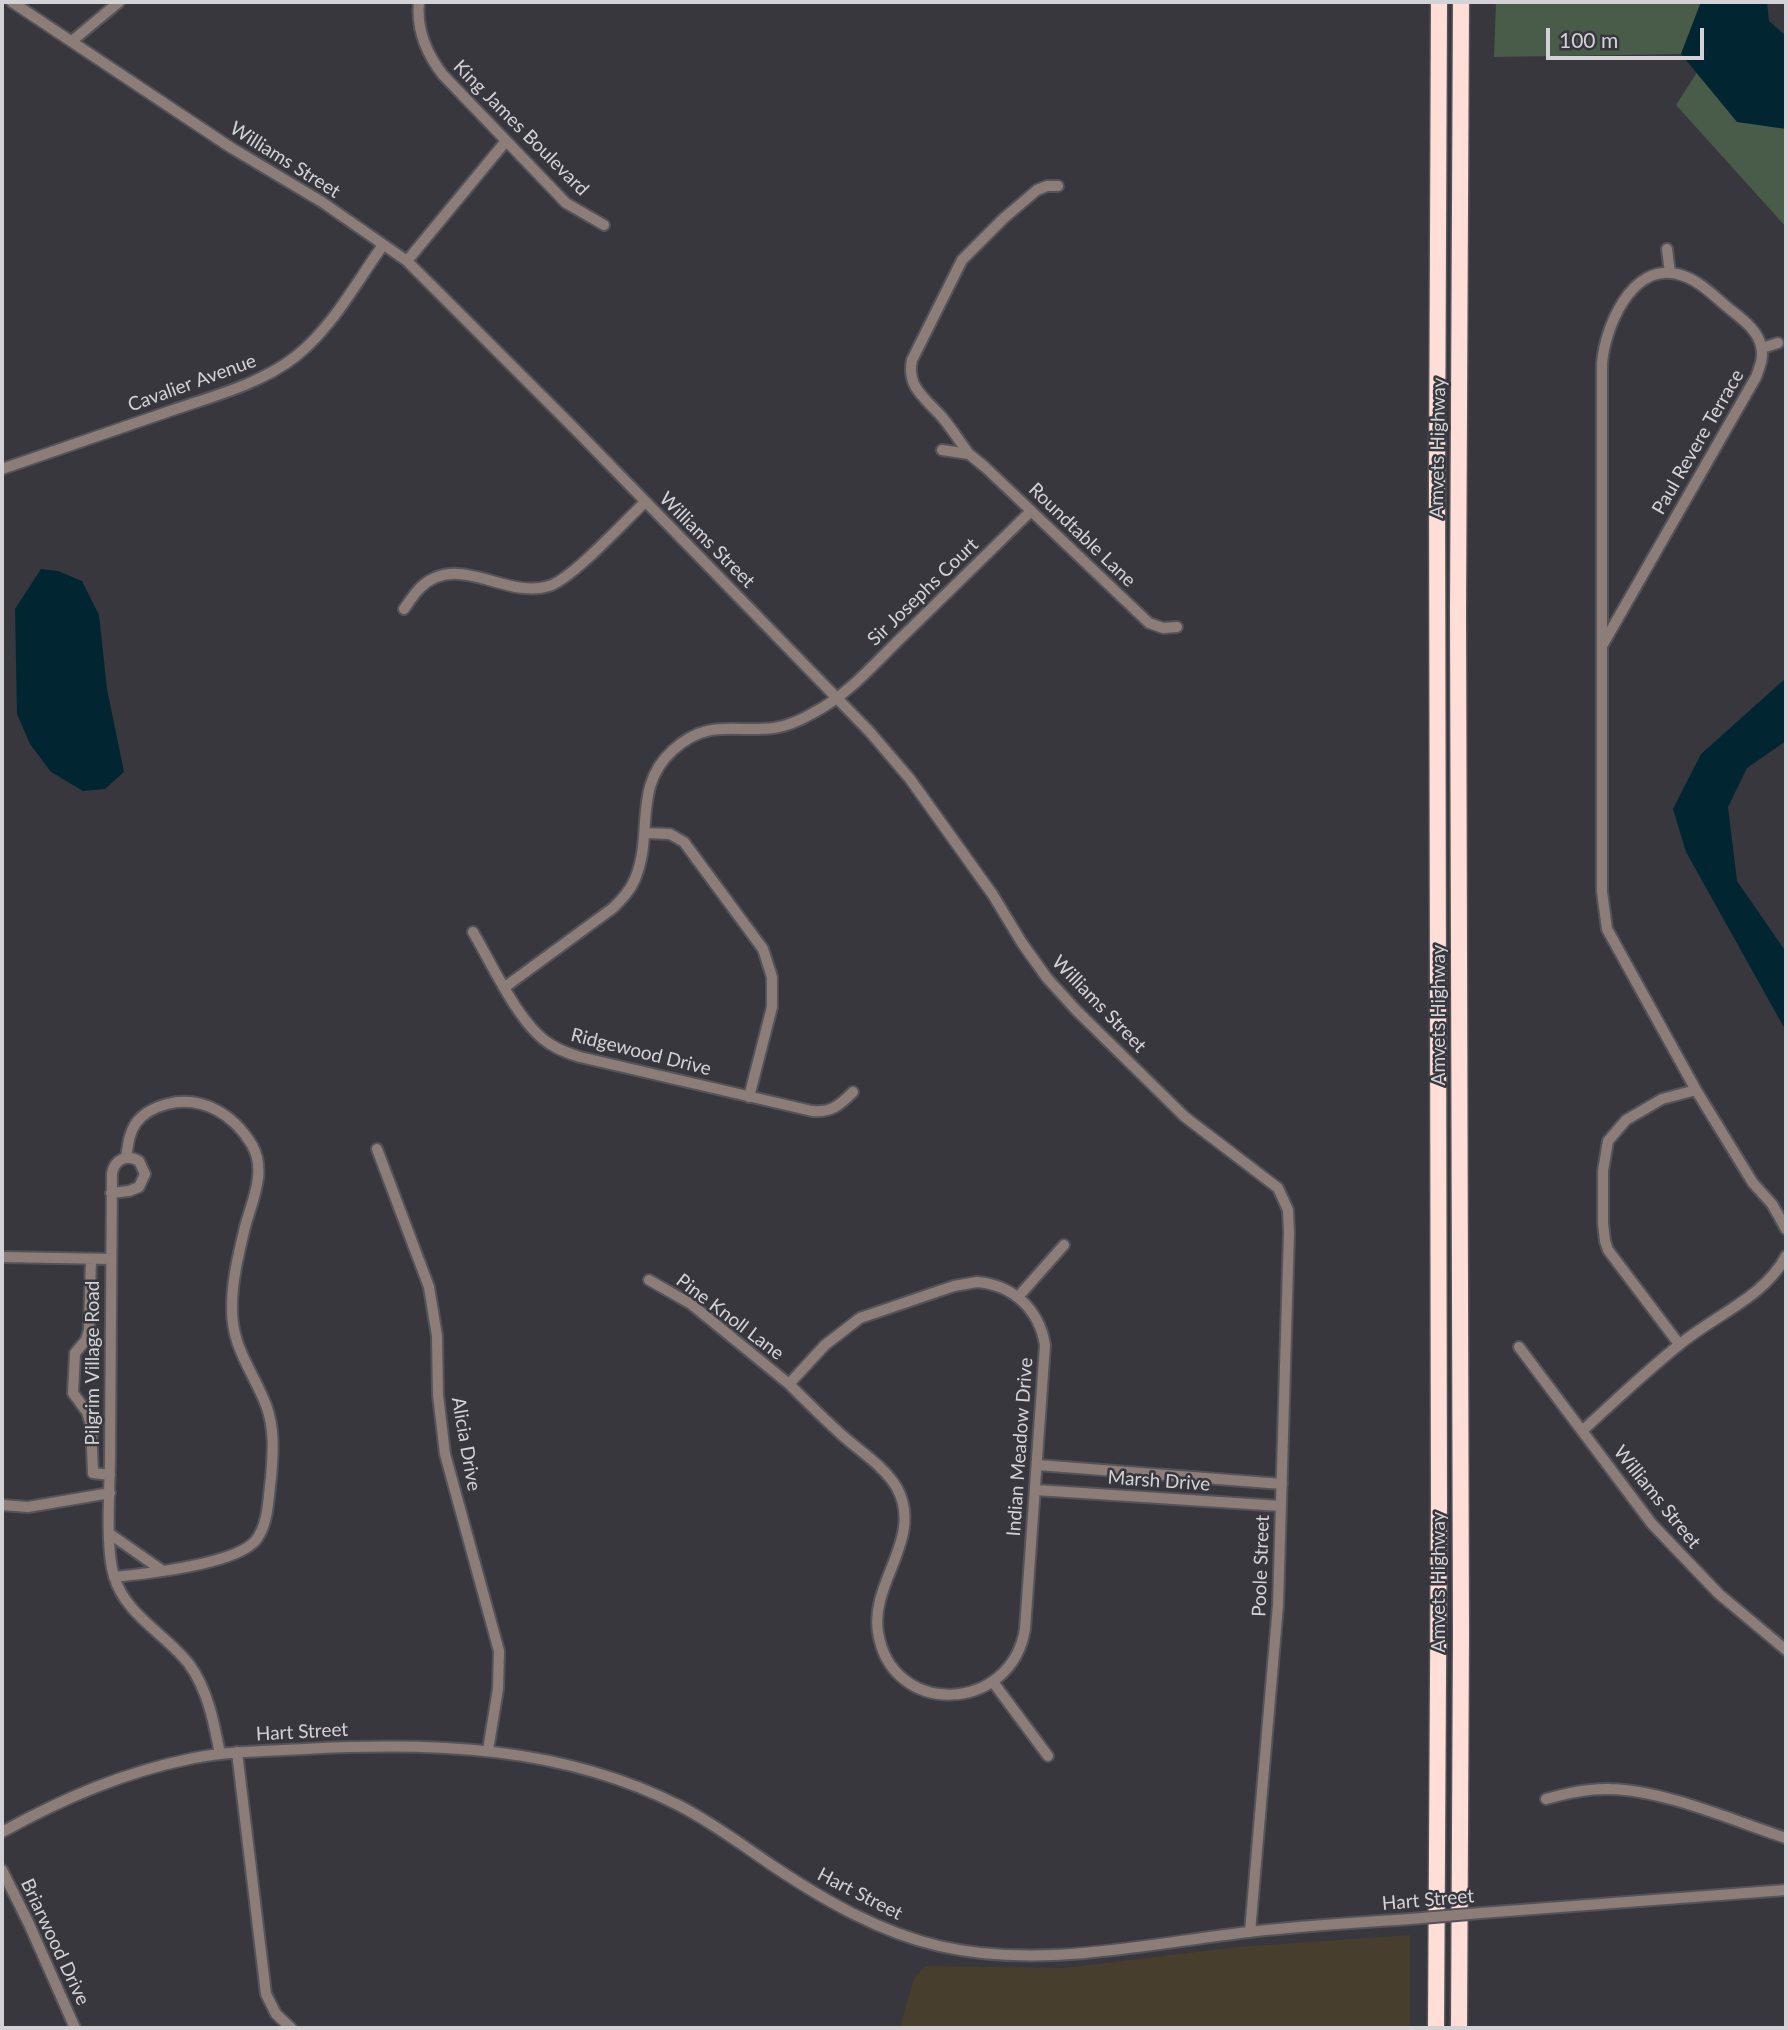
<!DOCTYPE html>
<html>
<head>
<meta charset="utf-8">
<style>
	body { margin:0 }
	#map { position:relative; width:1788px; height:2030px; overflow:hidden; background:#37373d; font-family:Lato,sans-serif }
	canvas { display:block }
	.frame { position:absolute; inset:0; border:4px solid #d3d3d7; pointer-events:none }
	.scale { position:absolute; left:1546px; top:28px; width:158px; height:32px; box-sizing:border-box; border:4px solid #d3d3d7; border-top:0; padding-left:9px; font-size:21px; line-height:24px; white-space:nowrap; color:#d3d3d7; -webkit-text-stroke:5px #37373d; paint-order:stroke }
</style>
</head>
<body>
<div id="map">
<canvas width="1788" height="2030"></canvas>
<div class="frame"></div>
<div class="scale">100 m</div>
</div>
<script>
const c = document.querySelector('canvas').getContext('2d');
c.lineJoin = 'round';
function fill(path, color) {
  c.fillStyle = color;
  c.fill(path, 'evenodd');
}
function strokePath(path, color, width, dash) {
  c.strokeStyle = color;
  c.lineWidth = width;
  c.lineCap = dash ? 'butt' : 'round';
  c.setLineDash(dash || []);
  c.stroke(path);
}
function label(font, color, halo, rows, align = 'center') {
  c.font = font + ' Lato,sans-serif';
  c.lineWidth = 5;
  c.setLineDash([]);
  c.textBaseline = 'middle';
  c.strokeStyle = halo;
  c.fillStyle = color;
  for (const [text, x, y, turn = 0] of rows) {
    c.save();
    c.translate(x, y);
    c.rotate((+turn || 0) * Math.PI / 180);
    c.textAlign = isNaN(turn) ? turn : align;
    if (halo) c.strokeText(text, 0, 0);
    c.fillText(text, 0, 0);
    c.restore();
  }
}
const education = new Path2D(`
	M1410,1935V2028H900L914,1978L926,1966L1065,1968L1238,1947Z`);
const green = new Path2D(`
	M1496,2H1701L1681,54L1494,57Z
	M1712,49L1786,85V227L1676,105Z`);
const water = new Path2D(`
	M1701,2H1767L1769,21L1786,36V129L1737,122L1681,54Z
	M41,569L58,571L82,581L99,615L107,689L124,772L105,789L83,791L51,772L30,744L17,714L15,609Z
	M1786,678V741L1747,768L1728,807L1737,881L1786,952V1031L1686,852L1673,809L1701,754Z`);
const minor = new Path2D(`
	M12,2L230,147L322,202L407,261L571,425L869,731L910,779L993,895L1022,943L1047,978L1077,1011L1185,1117L1278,1188L1288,1210L1289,1233L1278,1605L1250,1932
	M419,2C416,30 426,53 443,75L566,203L604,225
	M72,41L119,2
	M1667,249L1670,273
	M407,261L506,141
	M1762,348L1778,343
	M942,450L969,454L985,467L1149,623L1163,628L1177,627
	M969,454C960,442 952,429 942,417C926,399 906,387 912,360L962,260L1004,218L1037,190L1047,186H1058
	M2,469C59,449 116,430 173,410C214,396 260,384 295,357C332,328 356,283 383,245
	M404,609C409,602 414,594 420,588C458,551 506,600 549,586C572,579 625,521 645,502
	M1602,646L1756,377C1760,366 1764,357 1761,346C1757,328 1739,317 1726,306C1711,293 1696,278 1677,274C1631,263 1605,328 1602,363V892L1607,929L1696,1090
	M645,833L670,834L684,842L763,949L772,977V1007L749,1097
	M473,932C492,964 519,1025 550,1044C559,1050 570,1054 580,1057L812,1111C831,1113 840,1105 853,1092
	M505,987L613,908C622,899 630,891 635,879C654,834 632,787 673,750C708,718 734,733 774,728C788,726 801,720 813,713C848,695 874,664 902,637C945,595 988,553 1031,511
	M377,1149L429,1287L437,1336L438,1395L445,1454L499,1651L498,1689L488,1750
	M111,1193L129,1191L139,1187L145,1174L139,1161C127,1154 115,1159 112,1173C111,1267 110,1361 110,1455C110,1487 105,1547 114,1576C125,1615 166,1634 189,1664C208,1690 214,1723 220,1754
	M2,1257L111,1259
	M91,1259L89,1330L86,1340L75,1353L73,1393L87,1412L91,1425L93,1473L110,1475
	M649,1280L691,1304L789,1384
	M977,1282C1013,1285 1039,1309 1045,1345L1025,1629C1011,1714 891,1718 878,1632C870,1582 924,1538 897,1488C885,1467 861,1452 843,1436C825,1420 807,1402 789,1384L825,1345L860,1318L954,1286Z
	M1018,1297L1064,1245
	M1679,1344L1608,1250L1605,1241L1603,1223V1171L1608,1141L1626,1120L1662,1099L1696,1090L1753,1183L1772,1204L1786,1229
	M1519,1347L1652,1524L1719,1594L1786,1650
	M1582,1431C1614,1402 1645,1372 1679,1345C1713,1316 1765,1297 1786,1256
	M1038,1465L1282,1484
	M1036,1490L1281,1506
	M2,1505L28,1507L110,1493
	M110,1534L163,1571
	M114,1577C145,1574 237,1564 256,1540C269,1523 268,1498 271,1478C273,1453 275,1429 266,1405C252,1369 231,1347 232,1306C232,1280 239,1252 245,1227C252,1201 267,1171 252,1145C234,1115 203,1095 167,1104C156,1107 144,1112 136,1123C129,1133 128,1145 126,1158
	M993,1682L1048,1756
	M237,1752L266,1994L276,2014L291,2028
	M1546,1799C1567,1793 1588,1788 1610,1789C1664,1790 1734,1821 1786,1838
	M2,1832C64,1798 124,1772 194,1758C230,1751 268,1751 305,1749C433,1742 563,1746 680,1806C713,1823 742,1845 773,1866C824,1900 879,1932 939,1946C1038,1969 1141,1945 1240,1933C1296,1926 1353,1923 1410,1919
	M2,1870L29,1924L75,2028
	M1481,1913L1786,1890`);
const highway = new Path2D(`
	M1436,2028L1439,1502L1437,477L1439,2
	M1459,2028L1461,1632L1458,612L1461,2`);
const minorBridge = new Path2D(`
	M1410,1919L1481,1913`);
const streetNames = [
	["King James Boulevard",521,128,45],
	["Williams Street",285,160,32],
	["Cavalier Avenue",192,383,-20],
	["Paul Revere Terrace",1698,442,-60],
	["Amvets Highway",1438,448,-89],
	["Roundtable Lane",1082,535,44],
	["Williams Street",707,540,45],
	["Sir Josephs Court",923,592,-44],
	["Williams Street",1099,1004,46],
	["Amvets Highway",1439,1015,-90],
	["Ridgewood Drive",641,1052,14],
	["Pine Knoll Lane",730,1317,37],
	["Pilgrim Village Road",93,1363,-90],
	["Alicia Drive",466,1444,80],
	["Indian Meadow Drive",1020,1447,-86],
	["Marsh Drive",1159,1481,4],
	["Williams Street",1657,1497,51],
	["Poole Street",1261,1566,-88],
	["Amvets Highway",1439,1582,-90],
	["Hart Street",302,1732,-3],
	["Hart Street",860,1894,27],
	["Hart Street",1428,1900,-5],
	["Briarwood Drive",55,1942,65]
];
fill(education, '#483e2e');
fill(green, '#495b49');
fill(water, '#012632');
strokePath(minor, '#535359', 14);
strokePath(highway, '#535359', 19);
strokePath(minor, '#8d7d79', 10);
strokePath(highway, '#feded7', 16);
strokePath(minorBridge, '#535359', 14, []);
strokePath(minorBridge, '#8d7d79', 10);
label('19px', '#d3d3d7', '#37373d', streetNames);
</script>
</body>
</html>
